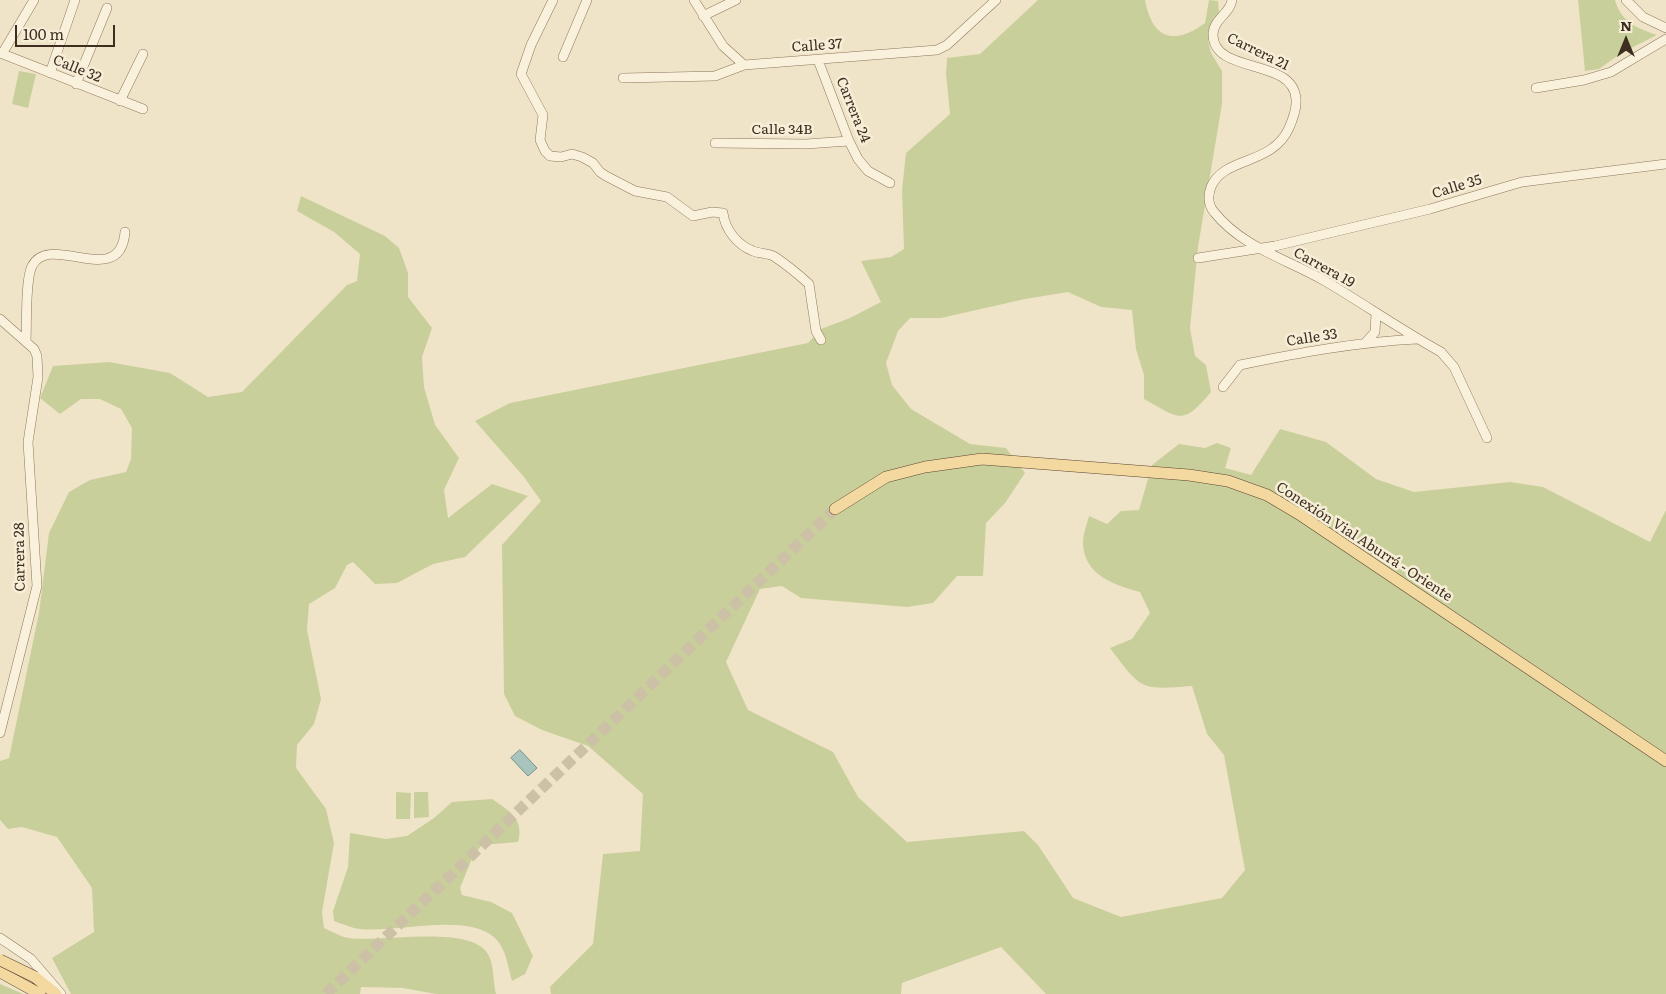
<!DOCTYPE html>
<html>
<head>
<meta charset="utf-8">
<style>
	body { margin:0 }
	#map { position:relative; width:1666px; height:994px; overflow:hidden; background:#f0e4c8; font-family:Literata,serif }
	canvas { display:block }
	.north { position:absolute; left:1601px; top:15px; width:50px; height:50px; -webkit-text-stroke:4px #f7eed8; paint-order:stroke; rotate:0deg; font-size:14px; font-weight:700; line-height:20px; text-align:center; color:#3d2e20 }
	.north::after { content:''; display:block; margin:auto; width:18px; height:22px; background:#3d2e20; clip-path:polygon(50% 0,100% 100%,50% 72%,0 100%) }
	.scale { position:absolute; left:15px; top:25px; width:100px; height:22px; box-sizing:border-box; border:2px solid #3d2e20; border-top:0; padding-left:6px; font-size:15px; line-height:18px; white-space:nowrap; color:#3d2e20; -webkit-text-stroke:4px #f7eed8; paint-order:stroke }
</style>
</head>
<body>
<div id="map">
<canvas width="1666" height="994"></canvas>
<div class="north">N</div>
<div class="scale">100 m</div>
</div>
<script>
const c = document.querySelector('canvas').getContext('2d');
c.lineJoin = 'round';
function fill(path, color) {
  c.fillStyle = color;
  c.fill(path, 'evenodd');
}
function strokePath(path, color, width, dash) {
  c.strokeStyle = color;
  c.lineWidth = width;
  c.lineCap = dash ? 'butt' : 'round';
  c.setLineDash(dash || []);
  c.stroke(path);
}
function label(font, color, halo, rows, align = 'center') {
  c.font = font + ' Literata,serif';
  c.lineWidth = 5;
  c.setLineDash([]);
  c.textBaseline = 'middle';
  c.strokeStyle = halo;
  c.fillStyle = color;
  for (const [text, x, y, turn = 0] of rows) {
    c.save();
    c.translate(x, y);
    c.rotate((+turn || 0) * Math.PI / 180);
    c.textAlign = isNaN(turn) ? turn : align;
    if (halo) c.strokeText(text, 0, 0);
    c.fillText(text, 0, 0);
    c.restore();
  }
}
const green = new Path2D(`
	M1038,0H1145C1152,39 1174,46 1205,23L1209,0L1218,1L1219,15L1208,41L1211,53L1222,71V104L1198,247L1190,328L1195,356L1206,365L1211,392C1182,427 1179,418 1144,399V375L1136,349L1132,310L1101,307L1068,292L1025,299L941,318H910L898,331L886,363L892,385L911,409L970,444L1006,448L1025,473L1005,503L986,523L983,576H957L933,603L907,607L801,598L782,586L760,589L726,662L748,710L833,752L858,797L907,842L1024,831L1038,845L1073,898L1121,917L1222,898L1245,870L1224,755L1207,734L1192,686C1139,690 1142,690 1110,648L1132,639L1150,613L1140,592C1115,585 1084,576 1083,543C1083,534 1087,524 1089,516L1107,524L1121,511L1139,510L1152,465L1179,444L1205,448L1217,443L1231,448L1225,468L1251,475L1280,429L1326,442L1376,479L1414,492L1510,482L1543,487L1650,542L1666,510V994H1046L1001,947L902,983L901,994H551L550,987L593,944L603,854L640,851L643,794L588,746L542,730L515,716L504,694L502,545L541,501L524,477L475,421L510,403L808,343L821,329L850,318L881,302L861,261L891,257L904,249L902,190L906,153L950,114L946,74L947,58L980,54Z
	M1578,0H1615C1621,22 1637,28 1657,35L1623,52L1599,69L1585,71Z
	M19,71L36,74L28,108L12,104Z
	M301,196L385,236L399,248L408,273V297L432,328L422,357L424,387L435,425L459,458L444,490L448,518L492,484L528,496L465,557L433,564L397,583L375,584L353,562L347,565L335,588L309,604L307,630L321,699L314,724L297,745L296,768L326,809L334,843L322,912L324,928C331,931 341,937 349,938C381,943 474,923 489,956C494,965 493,983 496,994H436L403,988L361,987L360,994H71L52,958L94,932L92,888L57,837L22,827L8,829L0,820V761L9,758L39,613L49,533L69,492L90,480L126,472L131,459L132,428L121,409L100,399H81L60,414L40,398L53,366L109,362L170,373L208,397L242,392L347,285L357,281L360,254L334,232L297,211Z
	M396,792L411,793L410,819H396Z
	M414,792H428L429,817L414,818Z
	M492,799C508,810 525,819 518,842L482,845L473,856L460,888L462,895L491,902L512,913L533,956L525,974L512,981C508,967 506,948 495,938C467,912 397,933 360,929C351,928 343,924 334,921L333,911L348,867L350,833L386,839L407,836L434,818L452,802Z
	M0,984L21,993L23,994H0Z`);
const water = new Path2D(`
	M520,750L537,768L528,776L511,758Z`);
const majorTunnel = new Path2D(`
	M326,994L835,509`);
const minor = new Path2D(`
	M553,0L531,45L521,74L543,115L540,140L545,151L550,156L561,157L572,154L582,157L593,163L600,172L606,176L635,191L667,197L693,216L712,212L723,213C725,229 737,245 753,251C760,254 769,253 775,257C787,265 799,275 809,284L816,331L821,340
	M694,0L723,46L744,65
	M1232,0C1230,14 1213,19 1213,35C1214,75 1293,57 1296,99C1297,109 1293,119 1289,128C1272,166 1224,156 1211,187C1208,195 1208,205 1214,212C1243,248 1287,259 1325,281C1364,304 1401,330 1441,352L1454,367L1487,438
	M1626,0L1643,17L1666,28
	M703,16L736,0
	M0,53L143,109
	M2,54L34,0
	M563,57L587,0
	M818,60L849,141L858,159L868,171L890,183
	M50,73L75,0
	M623,78L715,76L744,65L937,50L947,45L996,0
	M76,84L107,8
	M1536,88L1584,80L1611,72L1666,39
	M120,101L143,54
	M715,143L806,144L849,141
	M1198,258L1275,246L1430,209L1522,182L1666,164
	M0,319L34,349L37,356L38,377L28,442L37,586L0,733
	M26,342C27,324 25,280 32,266C50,231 120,291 125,232
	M1365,343L1375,332L1376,314
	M1223,387L1240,365C1298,353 1357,342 1417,339
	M0,938L31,959L61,994`);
const major = new Path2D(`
	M835,509L886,477L925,467L982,459L1189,475L1228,481L1267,495L1299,514L1666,761
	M0,972L40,994
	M35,977L56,994`);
const majorBridge = new Path2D(`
	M0,960L35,977`);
const streetNames = [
	["Calle 37",817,46,-4],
	["Carrera 21",1258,52,26],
	["Calle 32",77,69,22],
	["Carrera 24",853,110,68],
	["Calle 34B",782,130],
	["Calle 35",1457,187,-17],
	["Carrera 19",1324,268,29],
	["Calle 33",1312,338,-9],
	["Conexión Vial Aburrá - Oriente",1364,542,33],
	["Carrera 28",20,557,-91]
];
fill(green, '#c9cf9b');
fill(water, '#a9c4bc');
strokePath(water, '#6f938a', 1);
strokePath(majorTunnel, '#ccc0a6', 11, [11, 5.5]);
strokePath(minor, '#8d765c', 10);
strokePath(major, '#5b4430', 12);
strokePath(minor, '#faf1dc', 9);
strokePath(major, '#f3d9a0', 11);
strokePath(majorBridge, '#5b4430', 12, []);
strokePath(majorBridge, '#f3d9a0', 11);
label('14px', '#3d2e20', '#f7eed8', streetNames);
</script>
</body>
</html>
